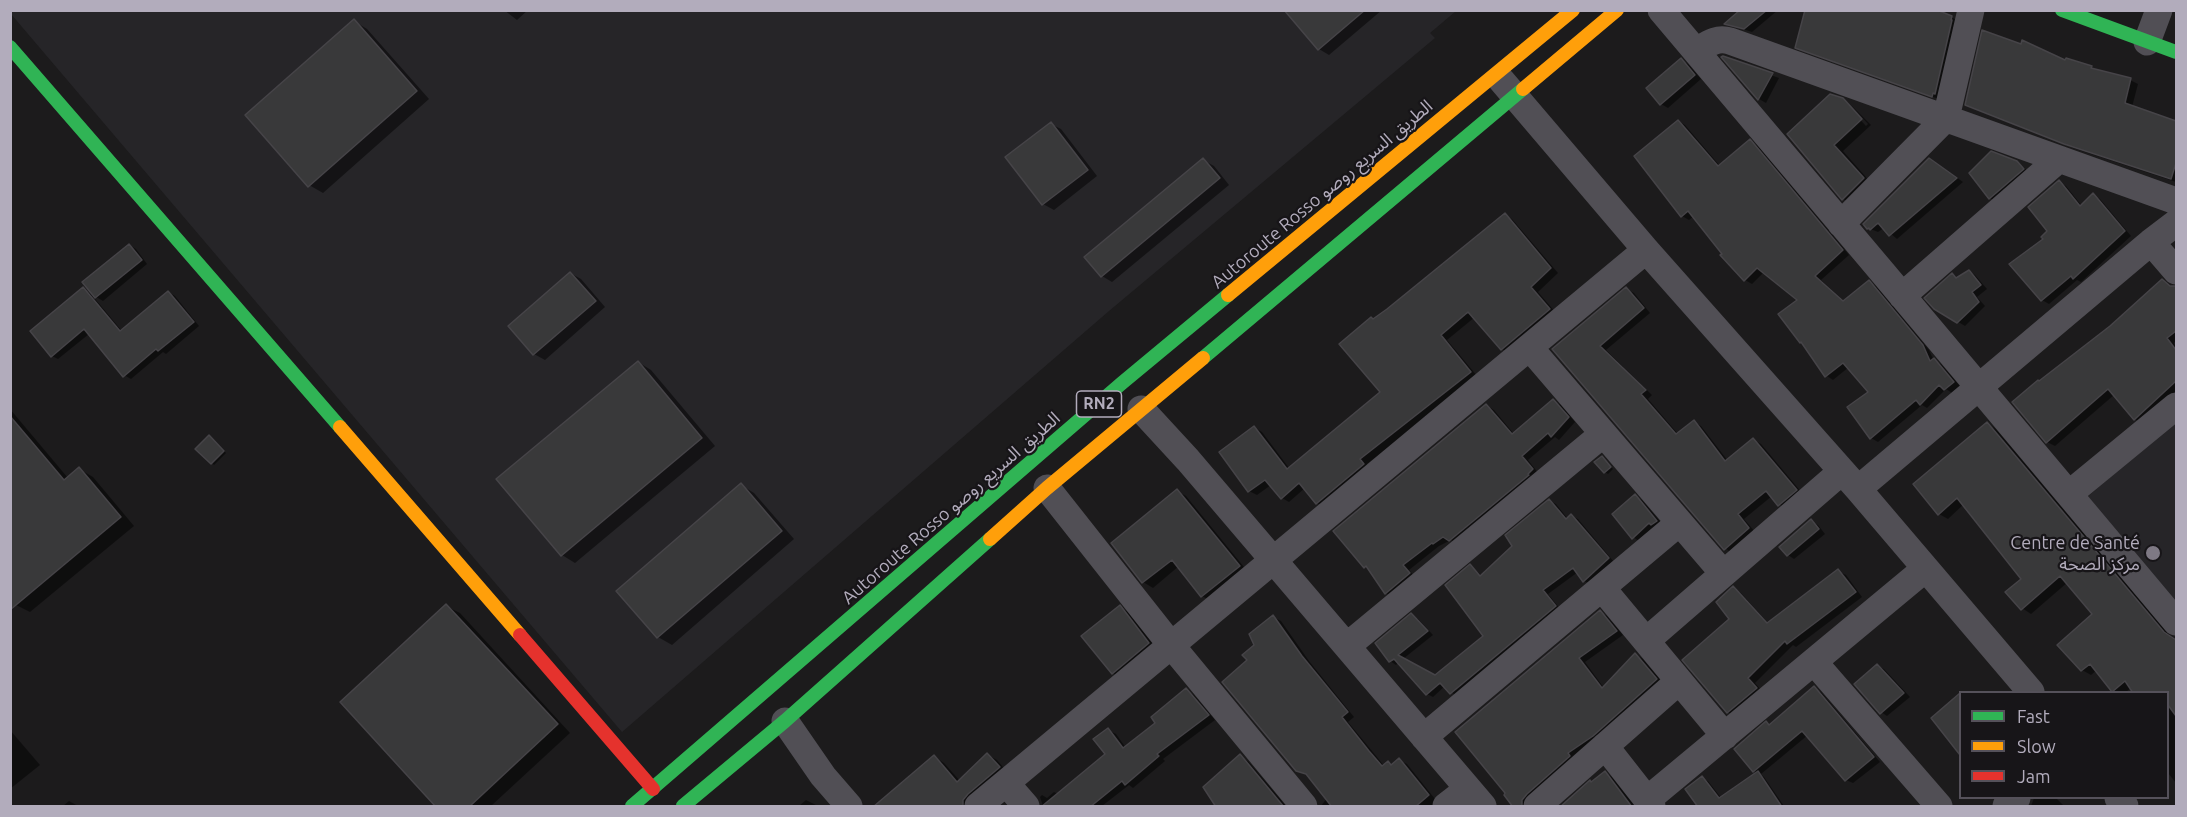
<!DOCTYPE html>
<html>
<head>
<meta charset="utf-8">
<style>
	body { margin:0 }
	#map { position:relative; width:2187px; height:817px; overflow:hidden; background:#1c1b1c; font-family:Ubuntu,sans-serif }
	canvas { display:block }
	.frame { position:absolute; inset:0; border:12px solid #b2acbc; pointer-events:none }
	.legend { position:absolute; left:1959px; top:691px; width:210px; height:108px; box-sizing:border-box; background:#171518; border:2px solid #55515a; margin:0; padding:8px 10px; list-style:none; font-size:18px; color:#b2acbc }
	.legend li { display:flex; align-items:center; gap:12px; height:30px }
	.legend b { width:30px; border:2px solid #55515a }
</style>
</head>
<body>
<div id="map">
<canvas width="2187" height="817"></canvas>
<div class="frame"></div>
<ul class="legend">
<li><b style="height:8px;background:#30b455"></b>Fast</li>
<li><b style="height:8px;background:#ff9f0a"></b>Slow</li>
<li><b style="height:8px;background:#e5322d"></b>Jam</li>
</ul>
</div>
<script>
const c = document.querySelector('canvas').getContext('2d');
c.lineJoin = 'round';
function fill(path, color) {
  c.fillStyle = color;
  c.fill(path, 'evenodd');
}
function strokePath(path, color, width, dash) {
  c.strokeStyle = color;
  c.lineWidth = width;
  c.lineCap = dash ? 'butt' : 'round';
  c.setLineDash(dash || []);
  c.stroke(path);
}
function label(font, color, halo, rows, align = 'center') {
  c.font = font + ' Ubuntu,"Noto Sans Arabic",sans-serif';
  c.lineWidth = 4.5;
  c.setLineDash([]);
  c.textBaseline = 'middle';
  c.strokeStyle = halo;
  c.fillStyle = color;
  for (const [text, x, y, turn = 0] of rows) {
    c.save();
    c.translate(x, y);
    c.rotate((+turn || 0) * Math.PI / 180);
    c.textAlign = isNaN(turn) ? turn : align;
    if (halo) c.strokeText(text, 0, 0);
    c.fillText(text, 0, 0);
    c.restore();
  }
}
const built = new Path2D(`
	M10,11H1456L1430,33L1435,38L1109,311L622,732L11,14Z
	M2176,419V606L2084,500Z`);
const shadow = new Path2D(`
	M504,10H528L517,20Z
	M1327,10H1382L1329,55L1319,49Z
	M1742,10H1778L1752,32L1727,24Z
	M1951,17L1958,21L1939,99L1803,51Z
	M354,21L367,29L429,99L323,193L309,185Z
	M1724,58L1779,78L1766,103L1759,99Z
	M1682,60L1688,64L1701,79L1668,108L1661,104Z
	M2067,60L2097,71L2130,80L2138,84L2132,107L2176,122V182L2073,148L1967,105L2066,62Z
	M1842,100L1866,126L1868,124L1850,104L1871,125L1843,151L1873,185L1853,204L1843,199L1789,134Z
	M1678,121L1685,125L1720,166L1750,141L1757,145L1849,255L1821,280L1844,301L1869,282L1876,286L1929,350L1933,359L1941,364L1960,386L1952,393L1946,389L1927,408L1922,405L1878,442L1871,438L1849,407L1870,392L1849,367L1833,380L1827,376L1805,344L1801,342L1780,315L1799,300L1764,272L1752,284L1745,280L1694,216L1689,220L1682,216Z
	M1051,124L1061,129L1097,176L1054,210L1043,204L1007,157Z
	M1203,160L1214,166L1229,185L1112,282L1102,276L1086,257Z
	M2017,162L2030,173L1997,202L1990,198Z
	M1936,163L1963,182L1897,239L1884,228L1878,232L1868,228Z
	M2059,182L2066,186L2082,206L2093,195L2100,199L2131,236L2081,282L2077,280L2049,304L2042,300L2012,264L2045,239L2049,232Z
	M1505,215L1512,219L1558,273L1538,292L1557,314L1510,353L1502,349L1475,317L1447,340L1478,377L1367,464L1370,469L1325,507L1317,503L1305,488L1289,502L1282,498L1271,485L1257,495L1249,491L1254,427L1262,432L1289,468L1382,393L1374,320Z
	M129,245L136,249L147,264L103,301L91,294L122,331L168,292L175,296L199,326L166,354L163,352L131,379L124,375L89,334L58,359L52,356L83,289L95,296Z
	M1969,271L1975,275L1987,289L1977,297L1985,306L1965,326L1935,308L1952,275L1959,278Z
	M570,273L581,279L605,307L545,360L534,354L510,326Z
	M2162,281L2176,288V341L2174,343L2176,347V391L2142,424L2135,419L2114,395L2055,446L2047,442L2014,402L2111,327Z
	M1626,289L1634,293L1650,313L1606,350L1652,395L1648,399L1678,434L1694,422L1701,426L1728,461L1753,440L1761,444L1803,494L1787,509L1779,504L1772,496L1744,519L1756,533L1732,553L1725,548L1554,349Z
	M638,362L651,370L715,446L575,563L562,555Z
	M1553,401L1561,405L1575,422L1559,440L1555,437L1528,460L1539,474L1458,544L1451,540L1439,546L1409,570L1416,578L1393,597L1386,593L1370,569L1365,566L1486,405L1494,410L1514,434Z
	M10,409L68,478L79,469L93,477L134,526L30,612L16,605L10,598Z
	M1987,423L1996,429L2172,638L2176,640V783L2168,773V692L2131,688L2126,692H2116L2097,670L2091,675L2082,670L2095,614L2068,582L2031,614L2022,608L2023,579L1964,504L1948,519L1939,514Z
	M212,438L226,453L214,465L212,463Z
	M1602,457L1613,469L1608,474L1605,472Z
	M741,485L754,493L794,539L672,645L658,637L618,591Z
	M1177,491L1186,496L1248,572L1211,601L1202,596L1179,566L1153,588L1143,582L1113,544Z
	M1635,496L1642,500L1663,525L1639,541L1633,537Z
	M1550,501L1556,504L1568,519L1572,516L1578,519L1614,562L1590,584L1584,581L1578,572L1548,594L1561,610L1457,697L1445,686L1433,697L1427,694L1399,662L1396,665L1390,661L1411,615L1418,619L1433,635L1403,659L1435,677L1485,636L1471,566L1482,576L1514,547Z
	M1811,521L1818,525L1825,534L1794,559L1788,555Z
	M1838,571L1846,575L1862,597L1796,647L1793,645L1755,683L1764,693L1735,717L1728,712L1733,588L1741,593L1769,624Z
	M446,606L460,613L570,733L491,806H438Z
	M1120,607L1130,613L1159,649L1123,679L1113,673Z
	M1600,612L1607,616L1623,635L1585,662L1604,688L1636,655L1643,659L1664,684L1529,806H1515L1502,788Z
	M1273,617L1281,621L1309,661L1354,717L1348,722L1377,757L1384,766L1388,763L1392,765L1399,760L1407,764L1439,804L1438,806H1321L1327,798L1310,776L1297,770L1249,660Z
	M1878,666L1884,669L1910,697L1887,716L1881,712Z
	M1814,688L1821,692L1880,762L1853,783L1846,780L1808,735L1761,774L1764,777L1784,806H1700L1702,778L1708,781L1722,799L1758,773L1754,771L1767,723L1771,726Z
	M1187,690L1194,695L1215,720L1163,759L1165,761L1133,788L1129,785L1102,806H1043L1040,797L1042,795L1047,798L1054,792L1058,794L1107,755L1108,730L1116,734L1126,748L1157,723Z
	M1960,694V753L1933,718Z
	M10,730L40,765L10,789Z
	M988,755L997,760L1008,773L969,806H892L935,757L944,763L960,781Z
	M1240,756L1248,761L1286,806H1217Z
	M1605,773L1612,777L1635,806H1563Z
	M2034,798H2056L2064,806H2031Z
	M806,800L818,806H799Z
	M69,801L78,806H63Z`);
const building = new Path2D(`
	M1284,10H1365L1318,50Z
	M1740,10H1767L1744,29L1724,24Z
	M1805,10H1937L1952,16L1951,20H1952L1935,94L1933,93L1932,97L1795,48Z
	M354,19L417,91L308,187L245,115Z
	M1982,30L2021,44L2022,40L2065,60L2066,58L2092,66L2091,68L2131,78L2125,103L2176,121V163L2171,179L2064,144L1965,105Z
	M1723,56L1773,73L1758,100L1721,57Z
	M1681,58L1695,75L1660,105L1646,88Z
	M1830,94L1843,98L1862,119L1834,145L1864,178L1842,200L1787,134Z
	M1678,120L1718,166L1750,139L1843,250L1815,276L1843,301L1869,280L1923,345L1930,361L1934,358L1954,382L1944,390L1939,385L1920,405L1916,400L1870,439L1847,407L1868,392L1843,363L1825,377L1801,342L1800,343L1778,314L1797,300L1757,268L1744,281L1720,255L1722,254L1688,211L1681,217L1634,156Z
	M1051,122L1088,170L1042,205L1005,157Z
	M1991,151L2017,161L2024,169L1989,199L1969,173Z
	M1203,158L1220,178L1101,277L1084,257Z
	M1929,158L1957,178L1889,236L1878,223L1870,230L1869,228L1867,229L1863,224Z
	M2059,180L2080,206L2093,193L2125,231L2073,279L2071,276L2041,301L2009,264L2043,239L2041,237L2047,231L2028,207Z
	M1505,213L1551,268L1531,287L1550,309L1501,350L1468,312L1441,335L1471,372L1360,459L1364,464L1316,504L1299,483L1281,499L1265,480L1248,492L1219,452L1254,426L1287,469L1380,392L1339,344L1371,317L1373,319L1387,309Z
	M129,244L142,260L95,298L82,282Z
	M1969,270L1981,285L1972,292L1979,302L1957,323L1934,309L1924,298L1952,273L1956,278Z
	M570,272L596,301L533,355L508,326Z
	M2162,279L2170,286H2176V331L2167,338L2176,350V381L2134,420L2108,389L2046,443L2012,402L2038,380L2039,381L2110,326Z
	M83,287L120,331L168,291L194,322L158,351L156,349L123,377L84,329L51,357L30,331Z
	M1626,287L1644,308L1600,346L1646,390L1641,394L1676,434L1694,420L1725,461L1753,438L1797,490L1778,506L1766,491L1738,514L1749,528L1724,550L1552,349Z
	M638,361L702,438L561,556L496,479Z
	M1553,399L1569,417L1551,437L1548,433L1522,456L1533,469L1528,474L1529,475L1449,541L1443,537L1433,544L1432,543L1403,565L1410,573L1385,594L1366,566L1364,568L1333,531L1486,404L1512,434Z
	M10,416L64,480L79,467L121,517L10,610Z
	M1987,422L2164,632L2176,640V716L2168,705V693H2133L2125,681L2112,692L2090,664L2081,671L2057,645L2092,614L2060,576L2021,610L2005,592L2021,579L1957,498L1938,515L1913,484Z
	M209,435L224,451L211,464L195,449Z
	M1602,456L1611,467L1604,473L1594,462Z
	M741,483L782,531L657,638L616,591Z
	M1177,489L1240,566L1201,597L1172,560L1142,583L1111,543Z
	M1635,494L1657,521L1651,525L1649,523L1632,539L1612,514Z
	M1549,499L1566,519L1571,514L1609,558L1583,582L1573,568L1543,590L1556,606L1450,694L1440,683L1426,695L1394,659L1389,662L1375,643L1411,613L1428,631L1398,655L1435,675L1483,636L1445,585L1470,564L1480,576L1512,546L1505,535Z
	M1811,519L1819,529L1787,556L1779,547Z
	M1838,569L1856,592L1787,644L1785,641L1748,678L1757,688L1727,713L1682,660L1729,619L1716,602L1733,586L1767,623Z
	M446,604L558,724L469,807H436L340,702Z
	M1120,605L1149,643L1112,674L1081,636Z
	M1600,610L1617,631L1579,658L1602,688L1635,653L1657,679L1593,736L1568,753L1570,756L1527,794L1522,800V807H1513L1504,795L1505,793L1455,732Z
	M1273,615L1302,656L1348,712L1342,717L1369,751L1382,766L1388,761L1391,765L1399,758L1429,795L1415,807H1332L1306,774L1296,771L1222,682L1247,660L1242,655L1254,645L1249,634Z
	M1877,664L1904,693L1880,714L1854,684Z
	M1814,686L1874,757L1845,781L1802,731L1753,772L1734,749L1766,721L1769,725Z
	M1186,688L1209,715L1157,754L1159,756L1125,785L1122,781L1090,807H1041L1105,754L1093,739L1108,728L1123,748L1155,723L1151,717Z
	M1960,693V755L1931,718Z
	M987,753L1000,767L968,794L963,800V807H873L934,755L957,782Z
	M1240,754L1284,807H1216L1203,787Z
	M1605,771L1632,807H1560L1590,780L1591,782Z
	M1758,771L1782,807H1698L1685,789L1702,776L1719,798Z`);
const street = new Path2D(`
	M1661,10C1834,213 2004,418 2176,622
	M2147,42L2159,10
	M1696,51C1708,44 1716,37 1730,41L2176,201
	M1502,81L1646,250L1858,489L2031,692
	M1841,224L1946,118L1971,10
	M2151,242L2176,271
	M1902,296L2059,159
	M1530,348L1723,573
	M1141,409L1188,460L1483,806
	M1047,488L1171,645L1304,806
	M1858,489L2151,242L2176,223
	M2069,494L2176,406
	M1602,588L1725,736
	M1646,641L1841,472
	M1347,646L1603,434
	M1814,662L1939,806
	M785,721L823,776L849,806
	M1424,737L1679,523
	M1605,746L1652,806
	M1006,783L1026,806
	M2118,798L2125,806
	M1647,800L1925,569
	M978,806L1646,250
	M1446,806L1468,789
	M1537,806L1679,681
	M2006,806L2017,798`);
const fast = new Path2D(`
	M2062,10L2176,52
	M10,47L340,427
	M1203,358L1523,89
	M632,806L1122,383L1228,295
	M683,806L785,721L990,539`);
const slow = new Path2D(`
	M1523,89L1617,10
	M1228,295L1573,10
	M340,427L520,635
	M990,539L1047,488L1203,358`);
const jam = new Path2D(`
	M520,635L653,789`);
const markers = [
	[2153,553,8,"#7e7984"]
];
const shields = [
	[1099,404,45]
];
const shieldNames = [
	["RN2",1099,404]
];
const streetNames = [
	["Autoroute Rosso الطريق السريع روصو",1322,194,-40],
	["Autoroute Rosso الطريق السريع روصو",951,508,-41]
];
const poiNames = [
	["Centre de Santé",2140,543],
	["مركز الصحة",2140,564]
];
fill(built, '#262528');
fill(shadow, '#0007');
fill(building, '#39393a');
strokePath(building, '#464448', 1.5);
strokePath(street, '#514f55', 27);
strokePath(fast, '#30b455', 14);
strokePath(slow, '#ff9f0a', 14);
strokePath(jam, '#e5322d', 14);
for (const [x, y, r, color] of markers) {
  const dot = new Path2D();
  dot.arc(x, y, r, 0, 2 * Math.PI);
  c.fillStyle = color;
  c.fill(dot);
  strokePath(dot, '#171518', 2);
}
for (const [x, y, w] of shields) {
  const box = new Path2D();
  box.roundRect(x - w / 2, y - 13, w, 26, 4.5);
  c.fillStyle = '#171518';
  c.fill(box);
  strokePath(box, '#b2acbc', 1.5);
}
label('bold 16px', '#b2acbc', null, shieldNames);
label('18px', '#b2acbc', '#171518', streetNames);
label('18px', '#b2acbc', '#171518', poiNames, 'right');
</script>
</body>
</html>
